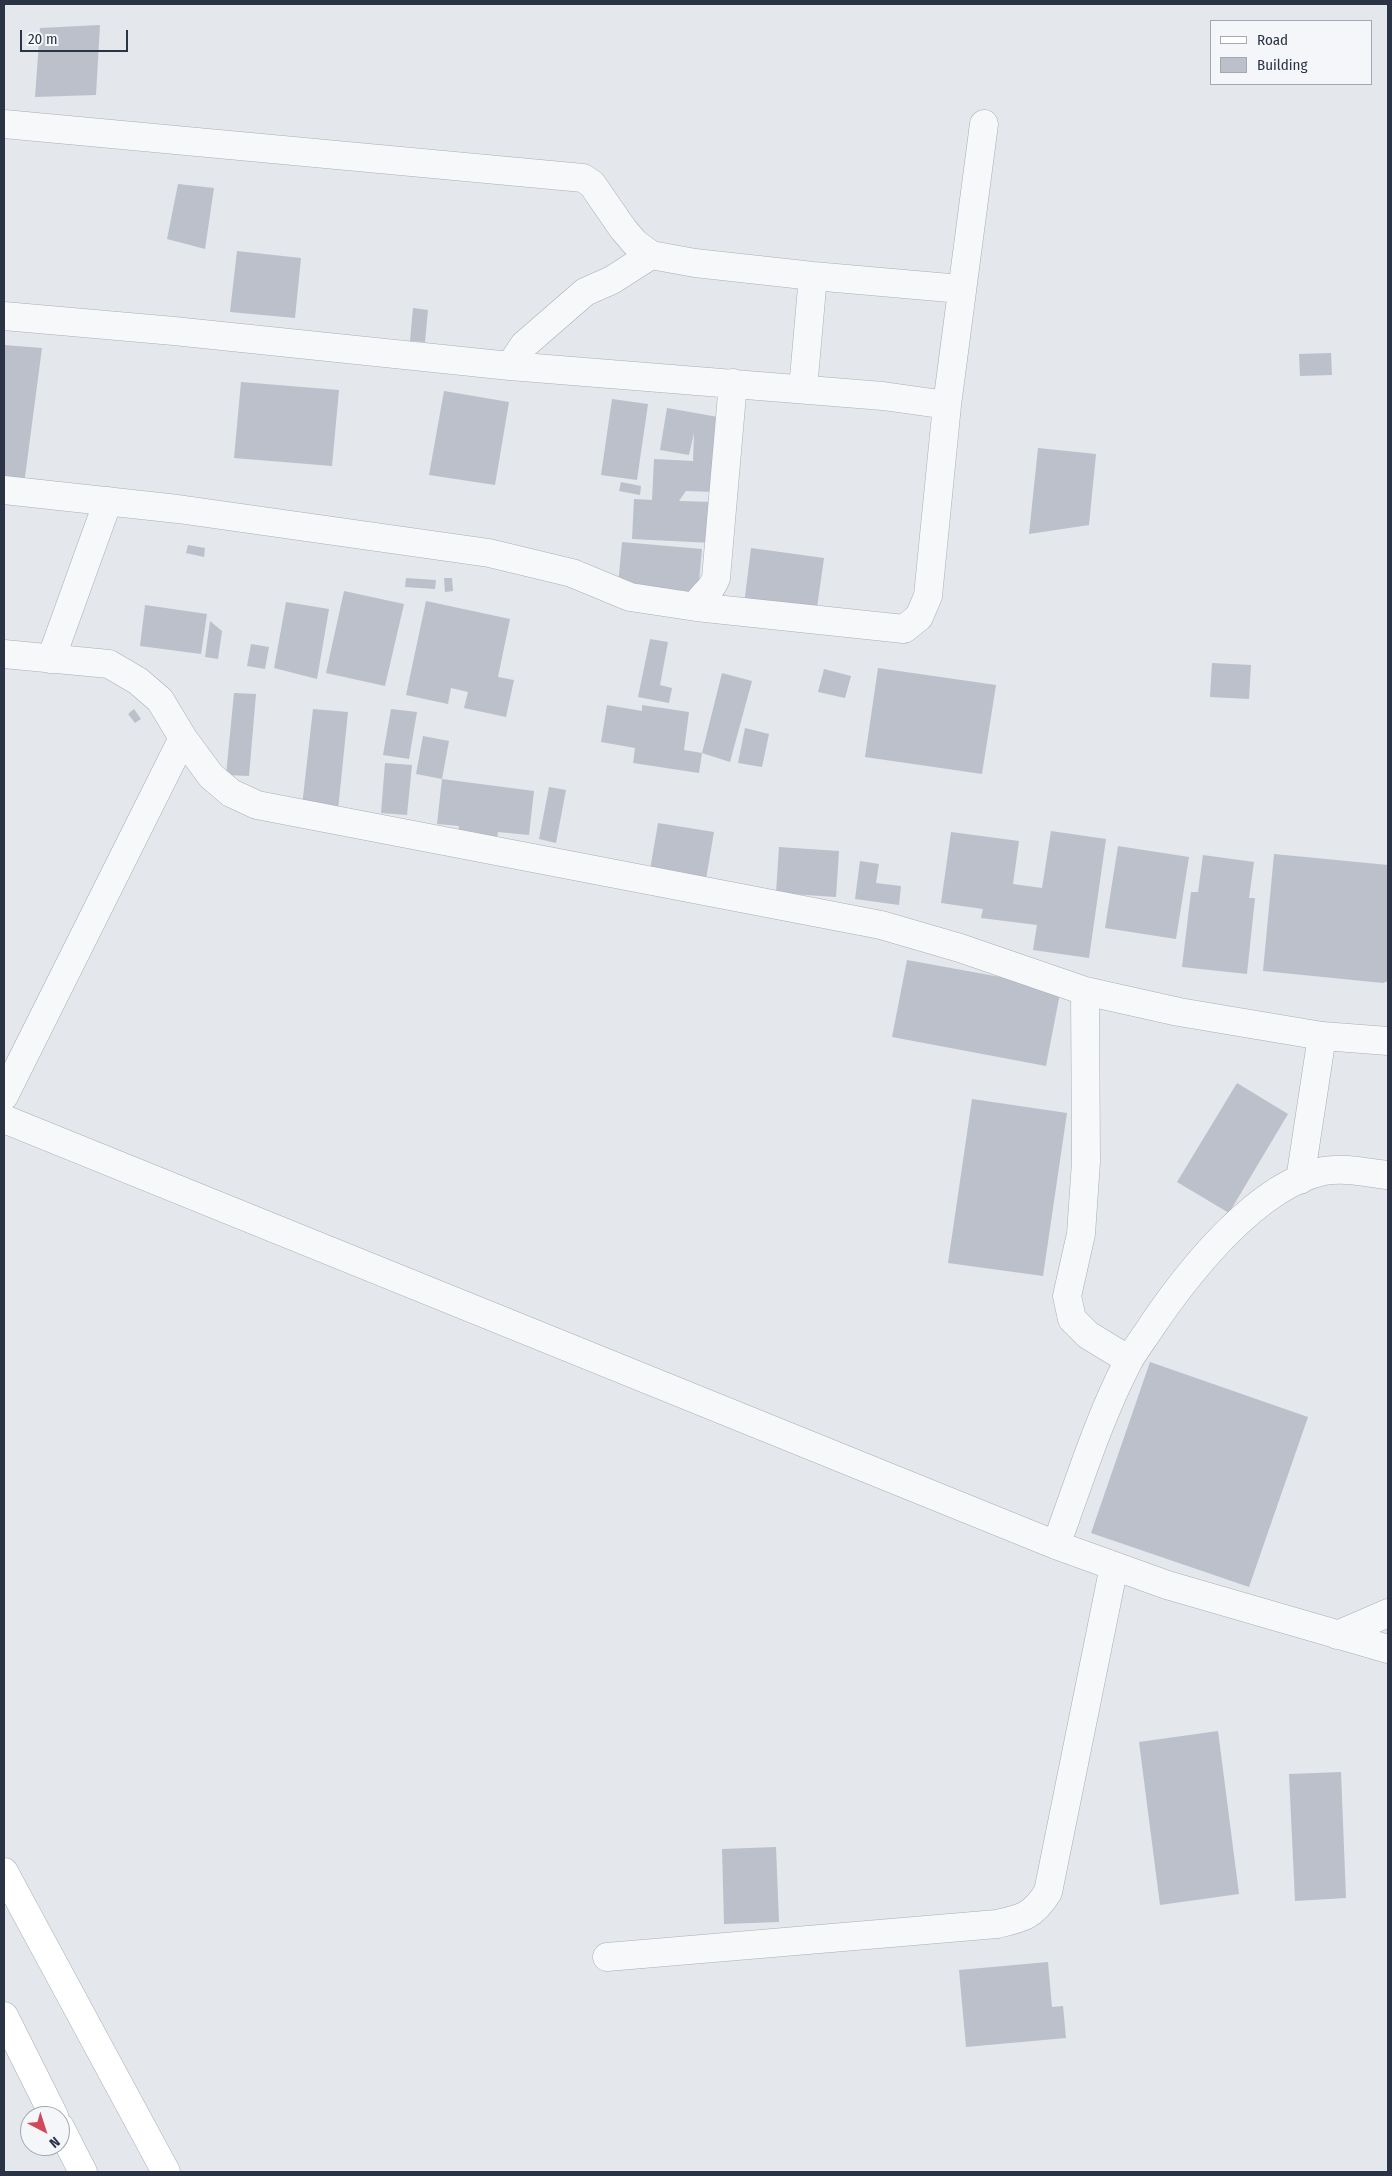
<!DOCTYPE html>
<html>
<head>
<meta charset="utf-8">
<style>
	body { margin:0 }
	#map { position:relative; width:1392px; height:2176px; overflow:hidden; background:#e4e7ec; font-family:"Fira Sans Condensed",sans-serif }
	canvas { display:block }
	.frame { position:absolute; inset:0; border:5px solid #2b3445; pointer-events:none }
	.legend { position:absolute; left:1210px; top:20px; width:162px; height:65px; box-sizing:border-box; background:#f4f6f9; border:1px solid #a4a8b1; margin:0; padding:6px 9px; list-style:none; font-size:15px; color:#2b3445 }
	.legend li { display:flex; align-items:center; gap:10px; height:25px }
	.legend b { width:25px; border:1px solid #a4a8b1 }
	.north { position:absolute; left:20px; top:2106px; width:50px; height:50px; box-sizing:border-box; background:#f4f6f9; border:1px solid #a4a8b1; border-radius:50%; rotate:140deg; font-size:14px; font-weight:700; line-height:20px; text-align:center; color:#2b3445 }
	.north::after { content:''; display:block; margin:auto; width:18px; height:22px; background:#d1495b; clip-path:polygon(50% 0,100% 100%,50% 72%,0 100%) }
	.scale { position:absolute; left:20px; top:30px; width:108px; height:22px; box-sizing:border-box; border:2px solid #2b3445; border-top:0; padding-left:6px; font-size:15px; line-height:18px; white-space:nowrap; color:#2b3445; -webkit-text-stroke:4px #f4f6f9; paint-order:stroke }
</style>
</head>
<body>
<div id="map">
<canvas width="1392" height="2176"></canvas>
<div class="frame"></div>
<ul class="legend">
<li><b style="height:6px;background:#fff"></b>Road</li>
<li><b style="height:14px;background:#bbc0ca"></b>Building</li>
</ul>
<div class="north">N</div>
<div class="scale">20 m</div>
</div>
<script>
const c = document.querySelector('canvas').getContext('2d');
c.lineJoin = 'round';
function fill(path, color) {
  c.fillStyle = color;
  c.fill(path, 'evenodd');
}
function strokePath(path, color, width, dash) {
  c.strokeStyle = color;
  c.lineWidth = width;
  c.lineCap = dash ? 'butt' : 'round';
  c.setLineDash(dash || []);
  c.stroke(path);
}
const building = new Path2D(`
	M100,25L96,95L35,97L40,28Z
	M178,184L214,188L205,249L167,239Z
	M237,251L301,258L295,318L230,312Z
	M413,308L428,310L425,342L410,341Z
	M4,345L42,348L23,492L4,489Z
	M1331,353L1332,375L1300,376L1299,354Z
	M241,382L339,390L332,466L234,458Z
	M444,391L509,402L495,485L429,475Z
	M612,399L648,404L637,480L601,475Z
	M667,408L718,417L714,492L686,491L679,501L714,502L712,543L632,539L634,499L652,500L654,459L693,461L694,433L689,455L660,450Z
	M1038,448L1096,454L1089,525L1029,534Z
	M621,482L641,486L640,495L619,491Z
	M622,542L702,549L698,592L618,585Z
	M188,545L205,548L204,557L186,553Z
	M751,548L824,558L816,615L744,605Z
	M406,578L436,580L435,589L405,587Z
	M444,578H452L453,591L445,592Z
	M344,591L404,604L385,686L326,673Z
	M426,601L510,619L498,677L514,680L506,717L464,708L468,692L451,688L448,704L406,695Z
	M286,602L329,609L317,679L274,668Z
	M145,605L207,614L201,654L140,646Z
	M210,621L222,631L218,659L205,657Z
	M650,639L668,642L660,685L672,688L669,703L638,697Z
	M251,644L269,647L265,669L247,666Z
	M1212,663L1251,665L1249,699L1210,697Z
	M878,668L996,685L982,774L865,757Z
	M824,669L851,676L845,698L818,692Z
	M722,673L752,681L730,762L702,753Z
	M234,693L256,694L249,776L226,775Z
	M607,705L642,711V705L689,712L684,750L702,753L699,773L633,763L635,748L601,742Z
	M134,709L141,719L135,723L128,714Z
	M313,709L348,712L338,810L302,806Z
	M391,709L417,712L409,759L383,755Z
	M745,728L769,734L762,767L738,763Z
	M423,736L449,741L442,779L416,774Z
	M385,763L412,765L407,815L381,813Z
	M442,779L534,791L529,835L498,832L496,845L457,840L459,826L437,824Z
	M549,787L566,790L556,843L539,839Z
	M658,823L714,832L706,879L650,870Z
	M1051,831L1106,839L1089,958L1033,950L1037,925L981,918L983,909L941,903L951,832L1019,841L1013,884L1042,888Z
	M1118,846L1189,857L1176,939L1105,928Z
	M779,847L839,851L836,897L776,893Z
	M1274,854L1388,865V981L1383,983L1263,971Z
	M1203,855L1254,862L1249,898H1255L1247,974L1182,967L1191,892H1198Z
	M860,861L879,864L876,883L901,886L899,905L855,899Z
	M907,960L1061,988L1046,1066L892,1037Z
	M1237,1083L1288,1114L1229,1213L1177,1182Z
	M972,1099L1067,1113L1043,1276L948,1263Z
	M1150,1362L1308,1417L1249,1587L1091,1533Z
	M1218,1731L1239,1894L1160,1905L1139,1742Z
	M1341,1772L1346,1898L1295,1901L1289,1774Z
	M776,1847L779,1922L724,1924L722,1849Z
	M1048,1962L1052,2007L1063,2006L1066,2038L966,2047L959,1970Z`);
const minor = new Path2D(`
	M4,124L583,178L592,184L623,229L635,243L651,255L695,263L813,276L961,289
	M4,316L174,331L510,366L883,396L947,405
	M510,366L524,345L585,292L612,280L651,255
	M803,389L813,276
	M4,490L178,509L489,553L572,573L630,597L696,607L904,629L919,617L928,596L947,405L984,124
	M696,607C701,595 712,591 716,578L733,383
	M4,654L109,664L138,681L160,700L183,738L211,776L231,793L257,805L881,925L960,948L1085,991L1179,1012L1322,1036L1388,1041
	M51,659L108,501
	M1085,991L1086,1162L1081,1234L1067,1296L1072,1319L1088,1335L1129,1360
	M4,1096L183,738
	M4,1119L1056,1545L1167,1585L1388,1649
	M1300,1180L1322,1036
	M1056,1545C1079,1483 1098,1420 1128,1362C1135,1349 1145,1337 1153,1324C1190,1270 1257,1185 1324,1171C1345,1167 1368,1173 1388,1175
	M1337,1635L1388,1613
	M607,1957L997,1924C1023,1918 1033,1916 1048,1892L1114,1566`);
const secondary = new Path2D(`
	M4,1872L166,2172
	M4,2016L54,2116
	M60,2127L83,2172`);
fill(building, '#bbc0ca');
strokePath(minor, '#a9aeb7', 29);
strokePath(secondary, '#a9aeb7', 29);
strokePath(minor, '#f7f8fa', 28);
strokePath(secondary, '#fff', 28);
</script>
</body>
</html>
